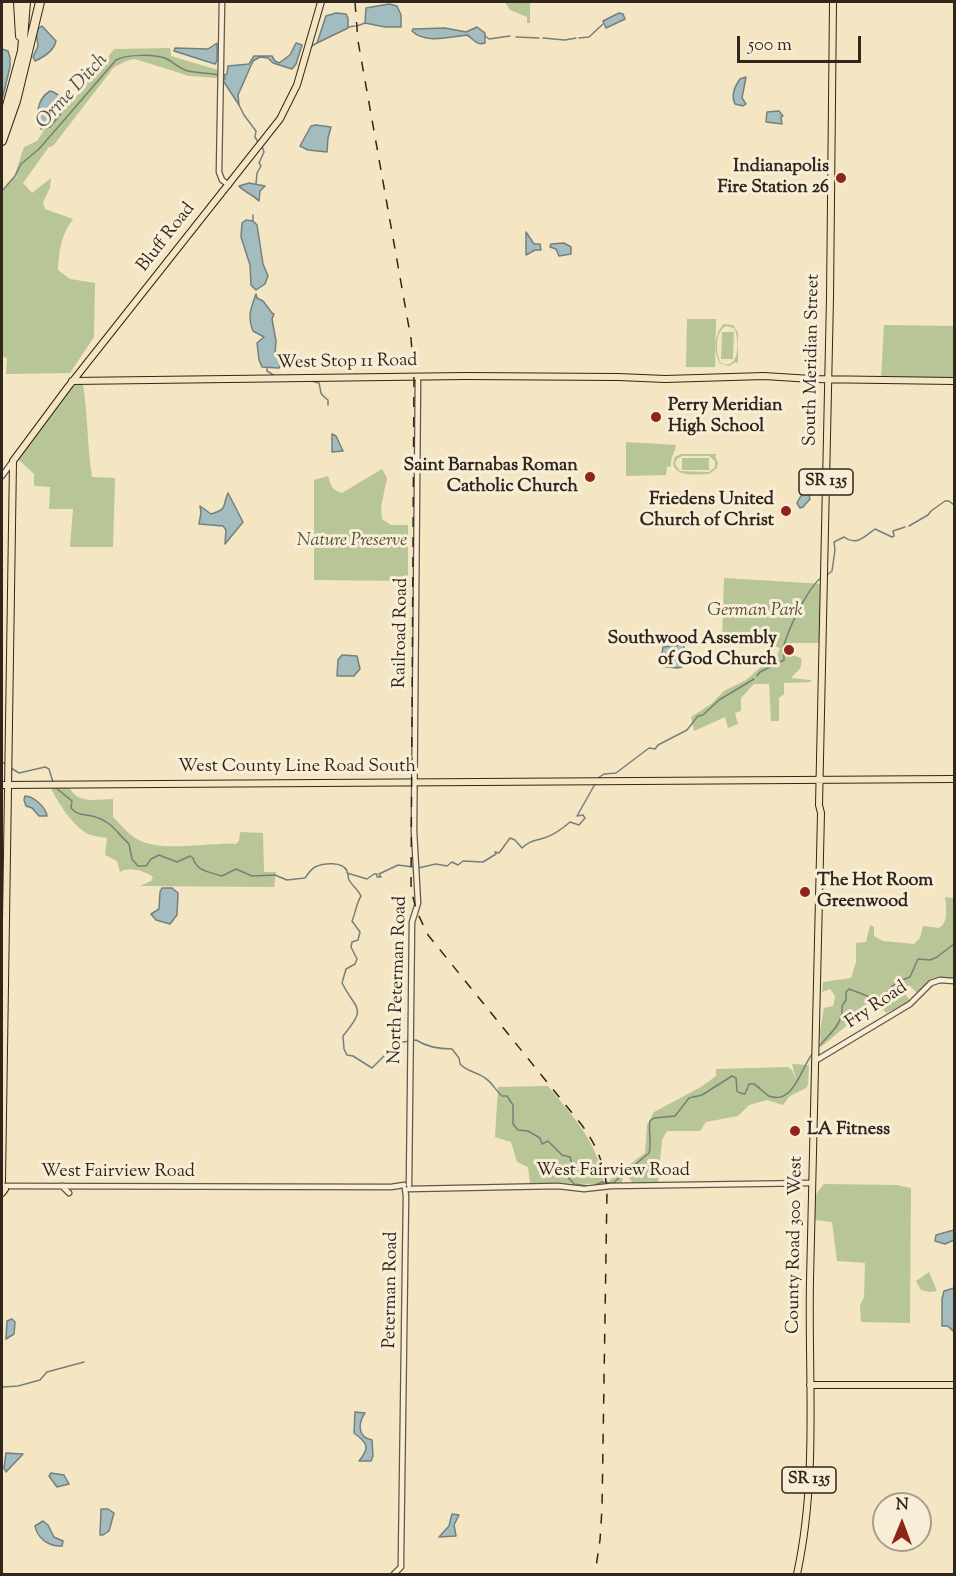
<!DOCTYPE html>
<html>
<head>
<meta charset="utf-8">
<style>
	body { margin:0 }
	#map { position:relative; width:956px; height:1576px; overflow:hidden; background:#f4e5c3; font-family:"Sorts Mill Goudy",serif }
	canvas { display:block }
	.frame { position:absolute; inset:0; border:3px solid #31261b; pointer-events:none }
	.north { position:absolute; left:872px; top:1492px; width:60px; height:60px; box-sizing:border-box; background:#f8eed8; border:2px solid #a89e8c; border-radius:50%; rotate:1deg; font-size:16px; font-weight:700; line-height:24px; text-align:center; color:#31261b }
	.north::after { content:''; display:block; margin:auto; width:21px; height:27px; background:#8f2418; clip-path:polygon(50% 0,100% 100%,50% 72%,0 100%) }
	.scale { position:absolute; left:737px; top:36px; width:124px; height:27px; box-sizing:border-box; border:3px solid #31261b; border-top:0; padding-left:8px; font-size:18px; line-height:21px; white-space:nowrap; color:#31261b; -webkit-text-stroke:4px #f8eed8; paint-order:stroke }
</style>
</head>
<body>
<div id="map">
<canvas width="956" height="1576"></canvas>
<div class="frame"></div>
<div class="north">N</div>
<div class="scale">500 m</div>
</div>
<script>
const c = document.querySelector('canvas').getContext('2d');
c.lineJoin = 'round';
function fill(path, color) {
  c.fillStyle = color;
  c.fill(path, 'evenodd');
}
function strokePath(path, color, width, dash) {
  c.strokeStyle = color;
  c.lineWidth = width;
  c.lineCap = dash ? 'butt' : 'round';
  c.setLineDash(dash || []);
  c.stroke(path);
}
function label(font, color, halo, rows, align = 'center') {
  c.font = font + ' "Sorts Mill Goudy",serif';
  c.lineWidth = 6;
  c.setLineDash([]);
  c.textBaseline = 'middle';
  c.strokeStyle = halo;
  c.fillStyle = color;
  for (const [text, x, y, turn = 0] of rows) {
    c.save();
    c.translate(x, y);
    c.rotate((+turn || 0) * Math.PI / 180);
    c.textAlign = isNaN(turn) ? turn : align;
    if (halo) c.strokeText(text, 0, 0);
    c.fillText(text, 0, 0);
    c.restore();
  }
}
const green = new Path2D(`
	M505,2H530V23H527V17L510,10Z
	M170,48L171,56L218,70L217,78L189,76L135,59L129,60L114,67L53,146L49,147L23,183L32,193L51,178L50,188L43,202L45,209L73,219C61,235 59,250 58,270L70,279L95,283L94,337L70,373L6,374L7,358L2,357V192L15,176L19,179L15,174L24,147L37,141L45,129L50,127L86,85L87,70L89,68L93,71H97L114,49Z
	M687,319H716L715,367H686Z
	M724,324L733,325L738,333V364L736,362L729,366L721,364C713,355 714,332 724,324ZM726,326L734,328C740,338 740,372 721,363C715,353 715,331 726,326Z
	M884,325L954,326V378H881Z
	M722,332H734L733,359H721Z
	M74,384H83C88,415 87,446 92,477L115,478L113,547H70L73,509H49L50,487L34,486V474L17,458Z
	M626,442L676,445C675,453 670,457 671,466L667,467L666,475L626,476Z
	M681,454H716L715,457L718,462L717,468L709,474C697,474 677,478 673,464L675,457ZM682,456H709L715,461V467L709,472L680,471L675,464L677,459Z
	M682,458H709V470H682Z
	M382,469L387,478L381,507L382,519L391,525H408V581L314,580V480L328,476C331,485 332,491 342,493Z
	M724,578L824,584L823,643H792V655L801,658C803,669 798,670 791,678L811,680V682L784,683V694L779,698V721H771L769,684H754L741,698V711L735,713L738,724L728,728L725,717L694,731L691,717L711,704L724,691L746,680L762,666L772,662L777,656L780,648L769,644H722Z
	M51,788H70C78,805 98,799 113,799V817C120,824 128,834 137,839C160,853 210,842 236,844L239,841L240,832L263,833L264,872H276L274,887L140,886L151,881L153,877C145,871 129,866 120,872L117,861L105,855L107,838C101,837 93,836 88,834C74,827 57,802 51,788Z
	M945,897L954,898V981C938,980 931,984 918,994L909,985L903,991L911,1002L886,1013L879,1003L864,1006L858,1016L821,1047L820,1032L824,1008L833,1006L835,996L830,989L822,992L823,982L851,978L856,962V943L866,942L870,925L874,927V936L883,941L914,944L920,938L923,926L939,928C949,922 946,908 945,897Z
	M792,1064L809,1065L808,1085L806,1088L790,1096L783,1105L767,1100L749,1105L738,1116L706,1122L700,1131H667L662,1140L658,1183L632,1182L628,1177L623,1178L622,1182L612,1184L609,1180L628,1168L629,1165L645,1153L647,1125L654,1112L701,1087L716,1076V1069L788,1067L792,1070L796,1080Z
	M548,1086C574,1118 598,1142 604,1184L530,1183L528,1167L517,1162L511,1142L495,1137L498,1087Z
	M824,1184L897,1185L911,1188L910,1323L861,1322L860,1306L864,1297L865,1263L837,1261L832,1222L815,1220L816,1194Z
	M929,1272L937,1291L930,1292L921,1290L916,1281Z`);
const water = new Path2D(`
	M389,4L397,6L401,15V27H385L365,23L366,8Z
	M336,13L346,14L348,18V28L317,43L326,16Z
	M619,13L623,14L625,19L606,28L603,21Z
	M42,26L56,41C54,51 44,57 35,61L33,57L38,46L36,30Z
	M477,27L485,33V43C476,46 474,39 467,35C450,37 425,44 412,31L413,29L445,28L466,32Z
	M217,43V61L215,64L174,51L175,48L208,49Z
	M296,43L302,45L296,64L292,69L273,63L268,58L260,57L253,61L238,95L239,105L222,79H225V77L222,76L227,74L228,66L249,64L254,56H272L275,61L279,63L290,55Z
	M2,49L8,51L10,58V67L2,100Z
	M746,77L742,98L746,104L743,106L735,104C731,96 735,86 740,79Z
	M50,91C57,92 62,98 67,103V106L50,127L41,129C35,116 37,99 50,91Z
	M779,111L783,116L781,117L782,124L766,122L767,112Z
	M316,125L331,127L328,138L327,152L308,150L300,146L311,126Z
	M249,183L265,186L260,191L259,201C252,194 244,192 239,186Z
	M246,220L253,221L257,225L263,264L268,276L265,284L256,290L251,285L250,265L241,237L242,223Z
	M526,232L534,244H540L541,250H535L526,255Z
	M564,243L571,247V254L559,256L556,249L550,247L551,244Z
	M256,294L257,298L263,301L272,313L274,314L272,319L276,341L275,355L282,363L279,368L262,367L259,360L257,343L264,337L253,331C247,316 251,308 256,294Z
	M332,434L336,436L343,451L332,452Z
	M804,490L808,491L810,499L803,507L800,508L797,503Z
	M228,493L243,522L225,544L226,530L223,526L199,524L201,513L200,506L211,514C229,509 222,505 228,493Z
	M680,645L684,646C685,654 680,657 682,667L677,668L660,666L663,647Z
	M342,655L357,656L360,669L354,676H337L338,660Z
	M25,796C34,796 46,808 47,816H39L32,808L26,806L24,800Z
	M162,888H172L178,893L177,915L170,924L156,920L151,914L159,909L160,892Z
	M954,1230V1240L945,1244L935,1241L936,1235Z
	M954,1288V1332L948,1326H942V1299L944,1291Z
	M12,1319L15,1322L14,1334L6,1339L7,1321Z
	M355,1412L365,1413C358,1423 357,1437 372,1440L373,1456L371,1461H359C370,1448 368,1443 354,1433Z
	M6,1453L23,1454L6,1472L4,1468Z
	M51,1473L64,1475L69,1484L57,1487L49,1476Z
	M101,1509H108L114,1513L109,1531L103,1535H100Z
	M452,1514L459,1515L454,1525L456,1536L439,1537L449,1526Z
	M43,1521L48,1525L54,1537L63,1541L62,1546C49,1547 37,1538 35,1526Z`);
const stream = new Path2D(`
	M357,26L365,23
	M349,27L355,26
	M485,36L489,39L510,36
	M516,37L539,38
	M543,38L565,40L576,38
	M579,38L589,37L603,24
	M310,47L317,43
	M239,105L244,115L256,131L255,137L258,142
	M256,184L257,173L261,166L259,163L264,152L262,146
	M2,191L15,176L21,164L39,149L116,60C127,54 156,54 167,59C174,63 180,69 188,71C199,73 210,73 219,75
	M253,221V215
	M267,368V371L275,376
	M311,381L319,383C322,394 318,392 328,400V405
	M909,526L928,515L931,511L945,501H949L954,505
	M826,576L832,571L835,550L834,542L844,537C857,546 864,537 875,529L892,537L894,536L893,531L905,527
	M757,676L760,672L784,660C784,655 783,649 784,645C789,628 808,587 822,577
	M2,762L7,765
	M11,768L19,773L45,767L49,769L53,782
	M598,778L604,774L616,773L649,748L655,749L658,745L687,730L698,716L703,715L719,700L754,679
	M55,787L72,801L71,808C78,816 84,814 92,816C112,821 115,831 129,844L132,859L138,866H146L151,859L159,855L177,862L190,856L193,858C197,872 210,872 222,876L236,869L252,876L275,875L287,880L305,878C308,874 310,870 315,867C323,863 343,861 347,871C348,874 348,877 349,880C353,887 358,889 361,896C356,904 356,912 352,921L360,932L358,940L352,942L351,947L357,959L355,964L346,969L342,983C356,1011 368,1006 343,1036L344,1049L347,1055L353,1056L372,1068L397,1043L416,1040C427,1047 438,1049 452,1049L459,1058L460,1064C469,1073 476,1071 485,1078C492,1082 496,1091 502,1096H507L513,1105V1124L518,1130L528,1131L540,1138L542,1144L548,1141L562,1155L570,1157L572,1164L566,1175L574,1184L589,1186
	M418,868L436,864L447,866L452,862L458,865L463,861L483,862L496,854L495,852L499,853L510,838L515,840L522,848C529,841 534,841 544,838C554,835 562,829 570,822L579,825L585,818L583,815L577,816L595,784
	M347,873L367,879L374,874H377V877H381L379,874L398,865L413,867
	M818,1047C829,1035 844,1023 842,1006L846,1000V992L849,989L878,1000L897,982L910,977L918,959L930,960L937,957L954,944
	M593,1186L602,1182L613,1183L649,1153C652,1143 648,1132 650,1121L654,1118L675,1116L689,1098L702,1095L732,1076L736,1078L737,1091L740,1093L745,1094L749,1084H754C759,1087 764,1093 769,1096C794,1106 802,1065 813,1053
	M2,1387L18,1386L40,1380L47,1372L84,1362`);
const minor = new Path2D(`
	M222,2L219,172L222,180L229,185
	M2,476L13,461
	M815,1061L910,1004L931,983L940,980L954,981
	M409,1185L412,922L418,903L414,831L418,377
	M5,1186L391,1187L404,1185
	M62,1186L69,1193
	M409,1189L558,1186L584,1189L611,1186L812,1183
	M394,1574L401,1567V1558L406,1196L405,1189`);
const major = new Path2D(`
	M72,381L465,376L618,377L665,379L764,376L812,379L954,381
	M2,785L954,779
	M2,1181L13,461L68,387L280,119L297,85L321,2
	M2,1185L5,1189L2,1193
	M810,1385H954
	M797,1574C818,1478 808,1378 810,1280C813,1124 816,968 821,813L819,805L830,298L833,2`);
const highway = new Path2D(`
	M18,2L20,36
	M2,124L22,51L26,2
	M2,141L16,101L40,2`);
const rail = new Path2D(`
	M355,2L358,41L411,339L414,372L411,890L417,912L428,935L581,1124C596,1144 605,1165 607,1190L602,1509L600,1540L595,1574`);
const markers = [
	[841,178,6,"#8f2418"],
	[656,417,6,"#8f2418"],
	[590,477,6,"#8f2418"],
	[786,511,6,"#8f2418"],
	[789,650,6,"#8f2418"],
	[805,892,6,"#8f2418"],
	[795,1131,6,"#8f2418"]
];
const shields = [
	[826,482,54],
	[809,1480,54]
];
const shieldNames = [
	["SR 135",826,482],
	["SR 135",809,1480]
];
const poiNames = [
	["Indianapolis",829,168],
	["Fire Station 26",829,189],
	["Perry Meridian",668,407,"left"],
	["High School",668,428,"left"],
	["Saint Barnabas Roman",578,467],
	["Catholic Church",578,488],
	["Friedens United",774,501],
	["Church of Christ",774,522],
	["Southwood Assembly",777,640],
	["of God Church",777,661],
	["The Hot Room",817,882,"left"],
	["Greenwood",817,903,"left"],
	["LA Fitness",807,1131,"left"]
];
const streetNames = [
	["Bluff Road",167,238,-52],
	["South Meridian Street",813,360,-89],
	["West Stop 11 Road",347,363,-1],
	["Railroad Road",402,633,-89],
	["West County Line Road South",297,768],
	["North Peterman Road",399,980,-88],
	["Fry Road",877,1006,-34],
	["West Fairview Road",613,1172],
	["West Fairview Road",118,1173],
	["County Road 300 West",796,1245,-89],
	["Peterman Road",392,1290,-89]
];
const parkNames = [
	["Nature Preserve",352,542],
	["German Park",755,612]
];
const waterNames = [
	["Orme Ditch",73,92,-47]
];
fill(green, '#b8c596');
fill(water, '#a2bcbf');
strokePath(water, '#75807d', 1.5);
strokePath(stream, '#75807d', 1.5);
strokePath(minor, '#625645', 7);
strokePath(major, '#31261b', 8);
strokePath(highway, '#31261b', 10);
strokePath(minor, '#f8eed8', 4.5);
strokePath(major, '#f4e5c3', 6);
strokePath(highway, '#f4e5c3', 8);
strokePath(rail, '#31261b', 1.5, [10, 10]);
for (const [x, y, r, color] of markers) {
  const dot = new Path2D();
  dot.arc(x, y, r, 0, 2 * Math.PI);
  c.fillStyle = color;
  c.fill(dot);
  strokePath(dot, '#f8eed8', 2);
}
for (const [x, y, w] of shields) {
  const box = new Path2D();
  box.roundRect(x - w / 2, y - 13, w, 26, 4.5);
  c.fillStyle = '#f8eed8';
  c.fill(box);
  strokePath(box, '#31261b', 1.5);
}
label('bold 16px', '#31261b', null, shieldNames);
label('bold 18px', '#31261b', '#f8eed8', poiNames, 'right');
label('18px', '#31261b', '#f8eed8', streetNames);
label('italic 18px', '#534e3a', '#f8eed8', parkNames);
label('italic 20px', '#53534c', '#f8eed8', waterNames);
</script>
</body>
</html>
